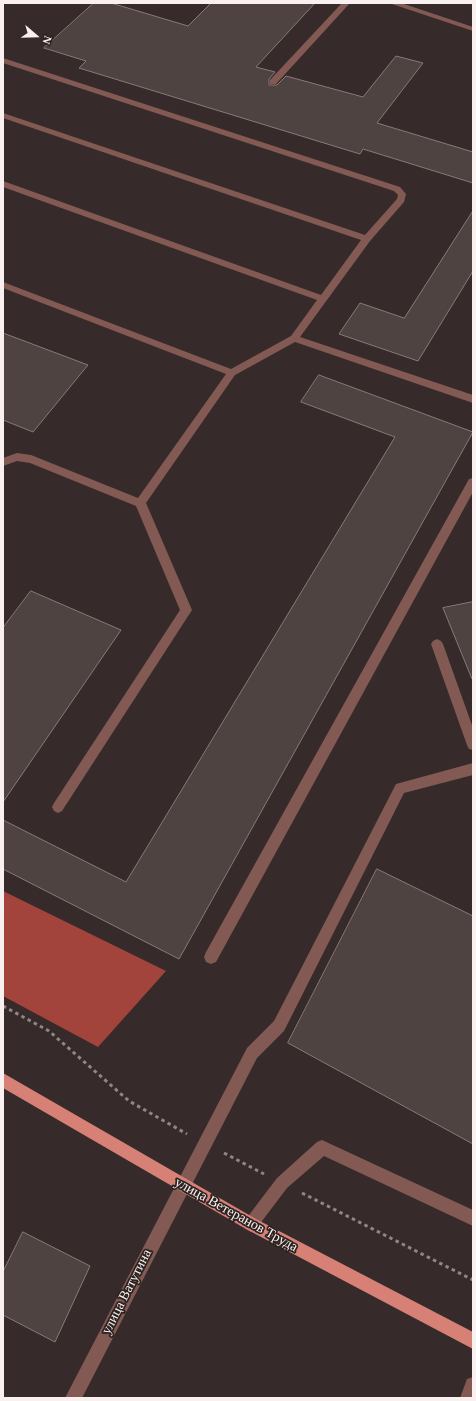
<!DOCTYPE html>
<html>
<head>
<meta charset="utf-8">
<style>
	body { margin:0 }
	#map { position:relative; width:476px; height:1401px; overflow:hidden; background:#362b2a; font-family:Georgia,serif }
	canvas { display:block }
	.frame { position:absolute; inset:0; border:4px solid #f8f1f0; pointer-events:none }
	.north { position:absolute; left:16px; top:16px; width:40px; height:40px; -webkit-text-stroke:3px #2c2220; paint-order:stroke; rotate:110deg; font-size:11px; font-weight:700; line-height:16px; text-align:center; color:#f8f1f0 }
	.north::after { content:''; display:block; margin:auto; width:14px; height:18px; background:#f8f1f0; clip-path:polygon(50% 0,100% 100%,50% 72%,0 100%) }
</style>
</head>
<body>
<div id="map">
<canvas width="476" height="1401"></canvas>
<div class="frame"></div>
<div class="north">N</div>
</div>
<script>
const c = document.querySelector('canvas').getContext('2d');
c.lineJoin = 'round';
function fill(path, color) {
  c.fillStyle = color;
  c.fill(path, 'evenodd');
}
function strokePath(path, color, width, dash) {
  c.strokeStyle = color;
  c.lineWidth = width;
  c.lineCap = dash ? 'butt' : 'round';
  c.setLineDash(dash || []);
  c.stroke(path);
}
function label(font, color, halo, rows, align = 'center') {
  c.font = font + ' Georgia,serif';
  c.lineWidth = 3.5;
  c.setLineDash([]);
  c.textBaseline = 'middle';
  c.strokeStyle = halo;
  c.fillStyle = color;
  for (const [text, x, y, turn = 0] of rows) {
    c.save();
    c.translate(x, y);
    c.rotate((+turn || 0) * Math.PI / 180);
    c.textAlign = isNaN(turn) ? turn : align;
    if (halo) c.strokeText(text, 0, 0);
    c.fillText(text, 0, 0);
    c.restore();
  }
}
const forest = new Path2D(`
	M3,891L166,971L98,1047L3,996Z`);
const building = new Path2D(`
	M94,3H111L188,26L211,3H315L256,67L275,72L269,79V85H277L286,76L363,97L396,56L423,63L377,123L473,152V183L363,149L360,154L79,68L86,61L44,48Z
	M473,211V271L418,361L339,334L360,303L404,318Z
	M3,333L88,365L33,432L3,420Z
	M319,375L473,432L179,959L3,869V820L126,882L395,437L301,402Z
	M31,591L121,630L3,802V628Z
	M473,602V679H472L443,608Z
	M377,869L473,916V1144L288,1043Z
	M23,1232L90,1266L55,1342L3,1315V1272Z`);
const path = new Path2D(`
	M3,1006L49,1031L129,1101L187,1134
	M224,1153L264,1174
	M302,1193L473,1280`);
const minor = new Path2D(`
	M342,3H350L276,84H270V80Z
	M389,3H401L473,27V31Z
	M3,58L400,187L406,194L404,202L370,241L300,337L473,395V403L295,342L235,375L146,503L192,610L62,811L58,813L54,811L52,807L54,803L180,610L136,506L30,463L17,461L3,466V458L17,453L31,455L138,498L226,374L3,288V282L231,369L291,336L317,300L3,187V181L321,295L361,240L3,118V113L365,235L397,199L398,195L394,191L3,63Z
	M473,478V492L216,962L211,964L206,962L204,957L206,952L469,479Z
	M437,639L441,641L443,644L473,728V750L469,749L467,745L431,644L433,641Z
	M473,763V775L404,793L284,1031L257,1058L82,1398H65L247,1048L274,1021L396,784Z
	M322,1140L473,1210V1226L324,1156L287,1188L256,1229L251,1232L246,1229L243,1224L246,1219L277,1178L317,1142Z
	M473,1377V1398H460L467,1379Z`);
const major = new Path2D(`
	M3,1073L256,1219L473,1332V1349L246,1229L3,1088Z`);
const nearStreetnames = [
	["улица Ветеранов Труда",236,1215,29],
	["улица Ватутина",127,1292,-63]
];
fill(forest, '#a2443c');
fill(building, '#4e4341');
strokePath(building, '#877a78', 1);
strokePath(path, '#8f8685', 3, [3.5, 3.5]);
fill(minor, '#835953');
fill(major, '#d68076');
label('14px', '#f8f1f0', '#2c2220', nearStreetnames);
</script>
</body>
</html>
